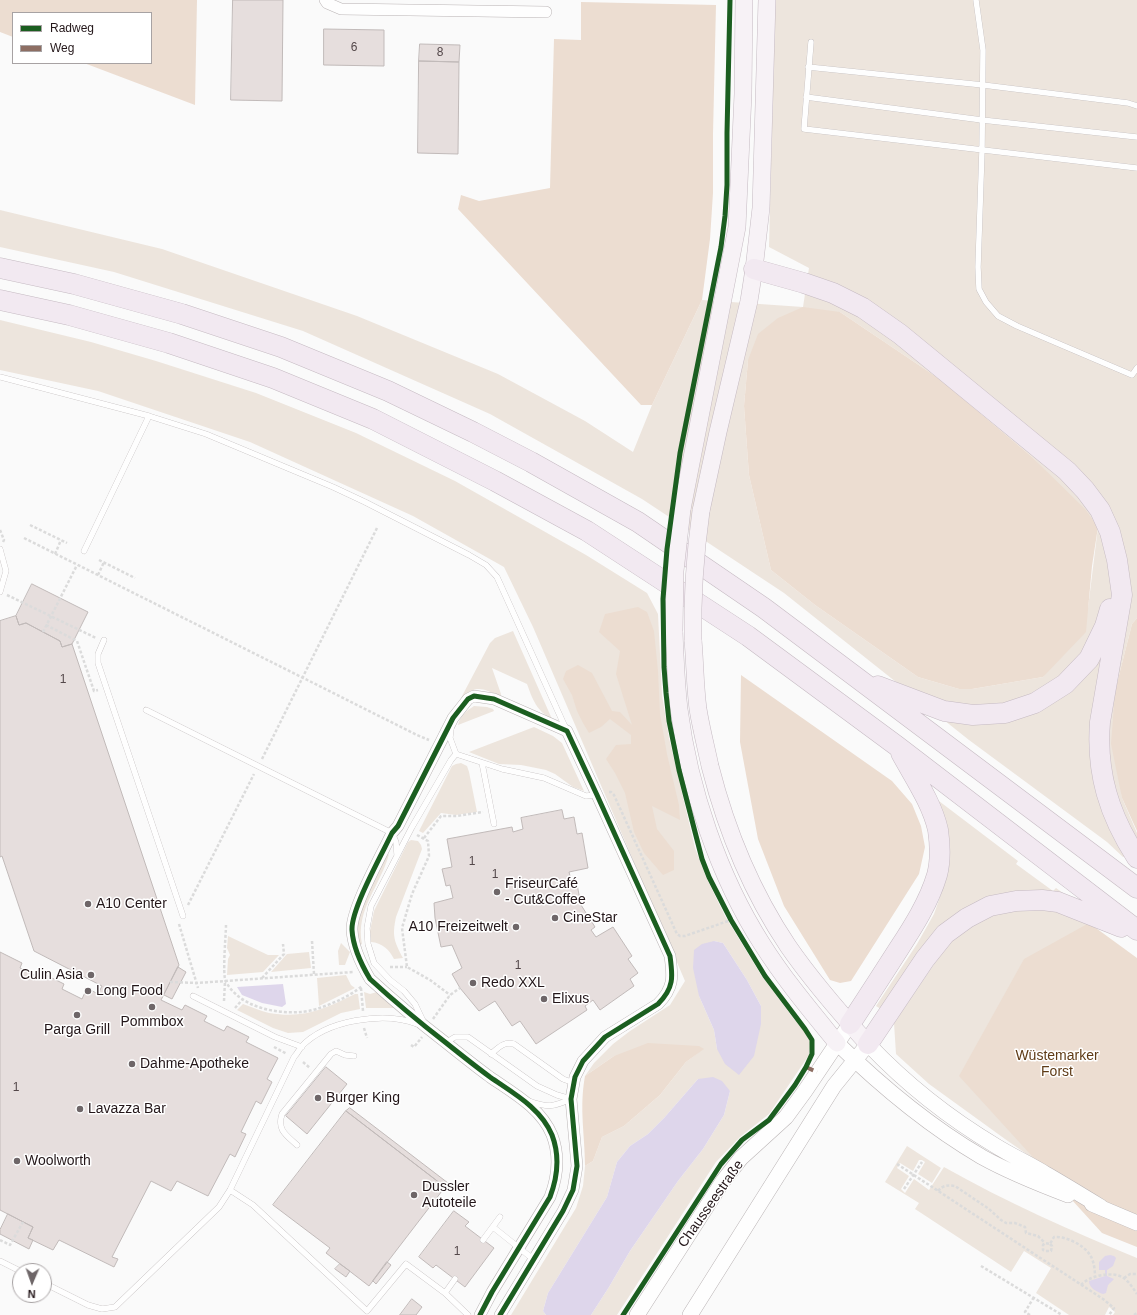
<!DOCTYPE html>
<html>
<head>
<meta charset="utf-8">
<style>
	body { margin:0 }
	#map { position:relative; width:1137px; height:1315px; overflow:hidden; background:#fafafa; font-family:Arial,sans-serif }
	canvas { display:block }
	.legend { position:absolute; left:12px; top:12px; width:140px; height:52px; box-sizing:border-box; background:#fff; border:1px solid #a7a2a3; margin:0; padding:5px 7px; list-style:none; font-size:12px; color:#231619 }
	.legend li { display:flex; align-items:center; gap:8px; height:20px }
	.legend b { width:20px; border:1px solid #a7a2a3 }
	.north { position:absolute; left:12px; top:1263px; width:40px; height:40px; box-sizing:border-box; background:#fff; border:1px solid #a7a2a3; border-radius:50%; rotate:182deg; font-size:11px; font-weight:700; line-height:16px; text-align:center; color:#231619 }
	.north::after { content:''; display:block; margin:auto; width:14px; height:18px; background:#6e6668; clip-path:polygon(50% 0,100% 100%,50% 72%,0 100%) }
</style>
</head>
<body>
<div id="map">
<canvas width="1137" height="1315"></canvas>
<ul class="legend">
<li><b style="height:5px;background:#1b5e20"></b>Radweg</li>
<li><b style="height:5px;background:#8d6e63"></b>Weg</li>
</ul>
<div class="north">N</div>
</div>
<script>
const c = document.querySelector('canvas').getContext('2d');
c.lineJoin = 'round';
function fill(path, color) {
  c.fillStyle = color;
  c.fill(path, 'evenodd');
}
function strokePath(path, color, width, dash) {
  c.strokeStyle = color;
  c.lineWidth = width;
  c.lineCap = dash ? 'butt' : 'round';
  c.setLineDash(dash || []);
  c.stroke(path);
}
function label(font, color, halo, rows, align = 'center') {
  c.font = font + ' Arial,sans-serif';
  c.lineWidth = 3;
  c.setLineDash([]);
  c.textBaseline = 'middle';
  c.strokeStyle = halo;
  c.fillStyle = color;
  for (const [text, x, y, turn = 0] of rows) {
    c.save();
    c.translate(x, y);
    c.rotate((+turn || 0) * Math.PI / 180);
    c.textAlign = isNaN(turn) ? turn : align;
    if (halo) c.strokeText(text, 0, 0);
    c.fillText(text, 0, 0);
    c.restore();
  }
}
const green = new Path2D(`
	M775,0H1137V618L1132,624L1115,691L1122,798L1137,833V856L1123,857L1107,842L969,740L784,593L642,499L490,414L303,331L114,272L0,247V210L162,249L357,316L498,374L585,421L633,452L652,405L702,300L803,307L809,268L769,247ZM840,312L941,380L1031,456L1098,527L1088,608L1043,677L972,689H959L918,677L815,605L771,570L749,475L744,406L748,360Z
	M0,320L91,342L156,361L256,393L356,433L455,481L586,555L647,593L658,614L662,695L669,738L695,848L706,877L725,916L761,975L794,1019L805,1032L810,1042L809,1055L769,1114L740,1137L716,1162L617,1315H591L609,1287L630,1251L678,1181L703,1149L724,1115L730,1091L698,1079L664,1118L648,1134L630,1146L617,1162L607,1197L548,1293L543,1311L546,1315H511L576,1208L583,1186L585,1166L593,1161L602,1137L624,1126L660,1095L686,1062L703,1049L614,1056L585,1076L594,1063L613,1044L630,1031L670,1005L685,981L533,627L504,567L413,516L250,442L98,391L0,370ZM714,941L723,943L747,980L761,1006L717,1049L714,1030L699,996Z
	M513,631L552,719C537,712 532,698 527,684L492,668L501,694V695L499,696C482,688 476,685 461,698L490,643L495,638Z
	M474,706L487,707L493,709L494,711L458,725C460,716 466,711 474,706Z
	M534,727L553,736L562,743L584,791L573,787L555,774L546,770L521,765L499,764L469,752Z
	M461,763L467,766L469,772L477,812L456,815L441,813L423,833L419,831L452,766L456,764Z
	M935,798L1018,861L1016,864L1053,891L1056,888L1063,893L990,900L884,1011L876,1006L917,944L934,914L941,894L946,875Z
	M411,840L418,841L421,845L422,849L396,917C392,936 394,941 403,958L394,959C389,949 382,943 371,942L370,931L374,911L408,842Z
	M389,854C381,885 355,910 362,944L360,945L356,937L357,913L386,856Z
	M1016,908H1047L1089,923L1035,1160L1005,1139L929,1084L896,1054L894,1023L949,942L986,916Z
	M228,936L268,955H279L263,972L227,975L228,959L230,955L227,948Z
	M341,943L350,952L345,965H339L338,951Z
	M309,952L311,968L271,972L287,954Z
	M346,975L351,985L355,988L319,1006L317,978Z
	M364,992L370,994L377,992L397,1008H366Z
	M355,994H358L360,1009L341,1013L303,1032L288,1033L273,1028L237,1010L243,1004C252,1007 261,1011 269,1013C304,1019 325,1009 355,994Z
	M907,1146L941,1168L932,1183L918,1174L925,1162L922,1160H919L913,1171L900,1163L897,1168L909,1176L901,1189L905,1193L914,1179L929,1190L944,1167C1006,1202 1071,1231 1137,1258V1315H1113L1115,1312L1109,1307L1105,1315H1069L1036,1293L1051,1268L1024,1251L1011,1272L915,1209L919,1203L885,1182Z`);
const forest = new Path2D(`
	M0,0H197L195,105L84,63H151V13H13V37L0,32Z
	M581,2L716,5L713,134V193L710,239L702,300L652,405H641L458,209L461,195L479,201L550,188L554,39L581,40Z
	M803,307L840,312L941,380L1031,456L1085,509L1098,527L1092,566L1086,632L1043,677L972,689H959L918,677L815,605L771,570L749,475L744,406L748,360L758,334L778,318Z
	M638,607L647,612L654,631L658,671L660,714L667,754L679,805L680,820L652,806L657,829L674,851V870L663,875L644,853L634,832L625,793L615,773L606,759L616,745L631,744V735L610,719L601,727L589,733L583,723L577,711L572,695L563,679L566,671L578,665L592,673L612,711L620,712L632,725L616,674L620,651L599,632L605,614Z
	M1137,618V831L1122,798L1111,744L1115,691L1132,624Z
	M741,675L892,781L912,804L921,826L925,847L919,874L851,981L840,983L830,980L784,906L758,839L740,742Z
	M1089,923L1137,958V1247L1102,1233L959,1076L1024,959Z
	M648,1043L699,1046L704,1049L686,1062L660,1095L624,1126L602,1137L593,1161L585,1166C585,1134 579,1109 585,1076L614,1056Z`);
const water = new Path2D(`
	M714,941L723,943L747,980L761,1006V1024L754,1056L739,1075L725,1064L717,1049L714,1030L699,996L693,968L694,950L702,944Z
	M283,984L286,1004L282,1007L262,1003L242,995L237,987Z
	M713,1077L722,1081L730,1091L724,1115L703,1149L678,1181L630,1251L609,1287L591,1315H546L543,1311L548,1293L607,1197L617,1162L630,1146L648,1134L664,1118L698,1079Z
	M1110,1255L1114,1256L1116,1258L1113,1266L1107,1270V1276L1114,1279L1108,1285L1106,1293L1103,1294C1097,1292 1089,1288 1089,1281L1105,1276V1270H1099V1262L1105,1256Z`);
const building = new Path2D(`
	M233,0H283L282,101L231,100Z
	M324,29L384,30V66L324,65Z
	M420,44L460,45L459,62L419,61Z
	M419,61L459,62L458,154L418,153Z
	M32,584L88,612L72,644L62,647L60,641L26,623L19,625L16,616Z
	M16,616L19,625L26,623L60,641L62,647L72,644L179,965L161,1000L182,1010L185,1005L207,1016L204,1021L224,1031L227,1026L249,1037L246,1042L278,1058L267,1079L272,1082L261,1104L256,1101L241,1132L246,1134L235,1157L230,1154L208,1196L177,1181L171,1191L151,1181L112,1257L118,1259L114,1267L59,1240L53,1250L28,1238L33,1227L0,1210V952L22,963L20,968L40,978L42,973L64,984L62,989L82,999L87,988L98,994L102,986L34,951L2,856L0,857V621Z
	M562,810L564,819L574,817L577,834L582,833L588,868L569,872L571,880L576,879L581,905L595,927L591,930L596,937L613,927L632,956L628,959L638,973L630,979L634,986L600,1010L593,1000L585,1006L587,1010L536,1044L520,1021L512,1026L495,1001L479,1011L460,988L452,974L462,968L452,945L441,947L435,918L434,903L453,898L450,885L446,886L442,869L452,867L447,839L512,827L513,832L523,829L521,818Z
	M178,967L186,972L172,999L164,995Z
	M326,1067L347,1084L307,1134L286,1116Z
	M350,1108L448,1183L445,1187L346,1111Z
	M346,1111L445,1187L369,1286L326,1253L330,1248L273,1205Z
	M454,1211L469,1222L465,1226L494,1248L465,1287L436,1265L433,1268L419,1257Z
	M8,1214L33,1227L28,1238L33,1240L29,1249L0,1234V1230Z
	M387,1262L391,1265L376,1284L373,1281Z
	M340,1264L350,1271L346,1277L335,1269Z
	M412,1299L422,1307L416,1315H400Z`);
const path = new Path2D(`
	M30,525L67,543
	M0,530L4,540L3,542
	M24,538L417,735L429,740
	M55,554L61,540
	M99,560L135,578
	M98,575L104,562
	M7,595L96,638
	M46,625L77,641L94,691L98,690
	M43,632L77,565
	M262,759L377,528
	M609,792H611L614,795L677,934L680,936H685L731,920
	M417,835L428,841L429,856L412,894L402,928L407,967L430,980L450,995
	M424,838L441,816H457L483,812
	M188,905L254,774
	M179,924L198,988
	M226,925C226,934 222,976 226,982C240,1007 275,1014 301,1012C318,1011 350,997 362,986
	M312,941L314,974
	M390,967H407
	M262,978L284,954L283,944
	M170,982L197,983L353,972
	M361,988L363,1011
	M224,1001L225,981
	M235,1008L242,1000
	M433,1019L450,995L460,988
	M364,1028L367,1038
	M411,1045L414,1047L422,1037
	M274,1047L287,1054
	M303,1062L310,1068
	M897,1164L1103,1299L1114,1308L1109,1315
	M904,1189L922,1162
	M938,1191C943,1185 948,1185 955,1186L989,1209L1001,1220L1006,1223H1015L1025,1227L1026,1233L1038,1236L1045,1243
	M0,1240L10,1245L23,1222
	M1050,1244L1052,1246L1051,1251H1045L1043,1250V1245L1045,1243L1050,1244L1054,1237C1066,1236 1084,1245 1090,1255C1094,1261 1095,1270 1095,1277
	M981,1266L1062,1315
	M1124,1278L1130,1274H1137
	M1081,1285C1089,1276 1111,1271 1122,1277C1128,1280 1133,1288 1137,1294
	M1030,1315L1025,1312L1034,1297
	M1134,1315L1137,1313`);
const lane = new Path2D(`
	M976,0L983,50L982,150L978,267L979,289L986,302L998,316L1017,326L1132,375L1137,368
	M811,42L804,129L1137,168
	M808,67L983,85L1128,103L1137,106
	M806,97L982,120L1137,137
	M0,377L149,416L206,434L333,487L365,502L469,555L486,565L497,577L566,729
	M0,549L6,571L0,592
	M84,551L149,416
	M104,640L98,654V663L183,916
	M146,710L392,833L396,842L397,855
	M451,729L450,738L456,754L502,769L544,778L586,796L597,795
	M482,763L494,824
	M193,996L275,1037L302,1047
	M423,1021L415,1004L404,991L390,980L374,963L368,944L367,928L371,906L412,827L451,760L456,754
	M445,1043L455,1037H468L537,1086L557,1095L571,1099
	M491,1054C498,1048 504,1041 514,1044L563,1079L574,1083
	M529,1101C548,1108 553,1107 571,1099
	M297,1145C286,1135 277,1130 282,1114L331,1054L336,1051L345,1055L354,1056
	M230,1190L253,1205L367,1311L406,1264L445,1293
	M493,1227L533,1259
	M483,1240L500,1217
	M0,1261L20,1271
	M455,1279L445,1293L468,1315
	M44,1283L88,1305L102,1309L115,1307L219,1207L230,1190L294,1057C297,1054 299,1050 301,1047C326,1020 384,1011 417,1024`);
const street = new Path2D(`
	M325,0L327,3L341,9L546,12
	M480,1315L492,1292L550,1197C558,1176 560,1156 552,1135C541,1108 513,1093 490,1077C475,1066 460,1054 445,1042C419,1022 394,1001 370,979C361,964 353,947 352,930C351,909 382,854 392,833L398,826L453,718L468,699L474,696L494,699L567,731L597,795L670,956C673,977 674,988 658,1004L605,1037L583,1061L575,1077L571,1099L577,1166L573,1190L563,1211L500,1315`);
const secondary = new Path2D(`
	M837,1043C881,1086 929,1126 982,1157C1009,1172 1039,1184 1068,1195
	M1092,1204L1137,1223
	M637,1315L723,1181L741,1158L786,1117L805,1091L850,1024
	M690,1315L834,1086L868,1044C906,1084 949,1118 996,1146C1012,1156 1030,1164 1046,1174C1065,1185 1083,1196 1101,1207`);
const primary = new Path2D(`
	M682,509L737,227L743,94L744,0
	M701,511L718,432L749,301L754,269L761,208L767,0
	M674,631C675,657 676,683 679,709C689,788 719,877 762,944C784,979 811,1011 837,1043
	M693,640C695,663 695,686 698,709C701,728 706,747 710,766C726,829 751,891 788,946C812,981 840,1013 868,1044`);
const highway = new Path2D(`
	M0,268L74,284L182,314L281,347L388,391L473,432L531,462L638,522L764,608L1137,888
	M754,269L804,283L833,293L863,308L900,334L1067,471L1085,490L1100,510L1110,532L1117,560L1122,595L1100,722C1096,773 1109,815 1137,858
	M0,300L69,315L169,343L273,378L373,419L495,481L587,531L748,636L897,746L1137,930
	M878,686L944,711L973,715L1005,713L1035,703L1065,684L1089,659L1105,626L1110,609
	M850,1024C866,1000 882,975 898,950C913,927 929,902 937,875C941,860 940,844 938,830C932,803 914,777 901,753
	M868,1044L925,959L945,934L967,918L990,906L1016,901L1042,900L1058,902L1121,927`);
const primaryBridge = new Path2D(`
	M674,631L675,571L682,509
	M693,640C692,596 695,554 701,511`);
const quiet = new Path2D(`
	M806,1067L817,1072`);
const cycleway = new Path2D(`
	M480,1315L492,1292L550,1197C558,1176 560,1156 552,1135C541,1108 513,1093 490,1077C475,1066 460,1054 445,1042C419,1022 394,1001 370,979C361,964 353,947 352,930C351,909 382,854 392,833L398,826L453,718L468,699L474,696L494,699L567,731L597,795L670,956C673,977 674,988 658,1004L605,1037L583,1061L575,1077L571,1099L577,1166L573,1190L563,1211L500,1315
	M623,1315L721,1164L742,1140L769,1120L795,1085L806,1067L812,1054V1040L805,1029L765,976L731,920L709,877L702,859L679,770L669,721L666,693L664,667L663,599L667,549L680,453L721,247L725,216L727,185V133L730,0`);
const markers = [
	[497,892,4,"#6e6668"],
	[88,904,4,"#6e6668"],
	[555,918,4,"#6e6668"],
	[516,927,4,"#6e6668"],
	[91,975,4,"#6e6668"],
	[473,983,4,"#6e6668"],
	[88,991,4,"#6e6668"],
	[544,999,4,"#6e6668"],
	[152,1007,4,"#6e6668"],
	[77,1015,4,"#6e6668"],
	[132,1064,4,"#6e6668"],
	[318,1098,4,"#6e6668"],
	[80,1109,4,"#6e6668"],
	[17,1161,4,"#6e6668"],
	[414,1195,4,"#6e6668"]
];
const numberNames = [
	["6",354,48],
	["8",440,53],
	["1",63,680],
	["1",472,862],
	["1",495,875],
	["1",518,966],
	["1",16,1088],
	["1",457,1252]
];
const poiNames = [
	["FriseurCafé",505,884],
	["- Cut&Coffee",505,900],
	["A10 Center",96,904],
	["CineStar",563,918],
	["A10 Freizeitwelt",508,927,"right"],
	["Culin Asia",83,975,"right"],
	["Redo XXL",481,983],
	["Long Food",96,991],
	["Elixus",552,999],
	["Pommbox",152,1022,"center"],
	["Parga Grill",77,1030,"center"],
	["Dahme-Apotheke",140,1064],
	["Burger King",326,1098],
	["Lavazza Bar",88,1109],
	["Woolworth",25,1161],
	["Dussler",422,1187],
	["Autoteile",422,1203]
];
const parkNames = [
	["Wüstemarker",1057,1056],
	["Forst",1057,1072]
];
const streetNames = [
	["Chausseestraße",711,1204,-55]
];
fill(green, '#ede5dd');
fill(forest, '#ecddd1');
fill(water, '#ded6eb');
fill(building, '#e6dedd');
strokePath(building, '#c1bab9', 1);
strokePath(lane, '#bab4b5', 6);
strokePath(street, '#bab4b5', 12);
strokePath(secondary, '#bab4b5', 16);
strokePath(primary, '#c5bac2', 18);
strokePath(highway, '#c5bac2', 21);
strokePath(path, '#dbdbdb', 2.5, [3, 2]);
strokePath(lane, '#fefefe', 5.5);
strokePath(street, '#fefefe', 11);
strokePath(secondary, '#fefefe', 15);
strokePath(primary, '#f7f2f6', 17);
strokePath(highway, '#f2e9f1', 20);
strokePath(primaryBridge, '#c5bac2', 18, []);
strokePath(primaryBridge, '#f7f2f6', 17);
strokePath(quiet, '#8d6e63', 4, [8, 4]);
strokePath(cycleway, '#1b5e20', 5);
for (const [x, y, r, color] of markers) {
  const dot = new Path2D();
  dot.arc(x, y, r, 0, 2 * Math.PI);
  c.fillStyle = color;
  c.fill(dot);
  strokePath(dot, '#fff', 1.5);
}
label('12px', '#54484a', null, numberNames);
label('14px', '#231619', '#fff', poiNames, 'left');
label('14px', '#5f3b16', '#fff', parkNames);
label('14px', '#231619', '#fff', streetNames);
</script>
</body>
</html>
